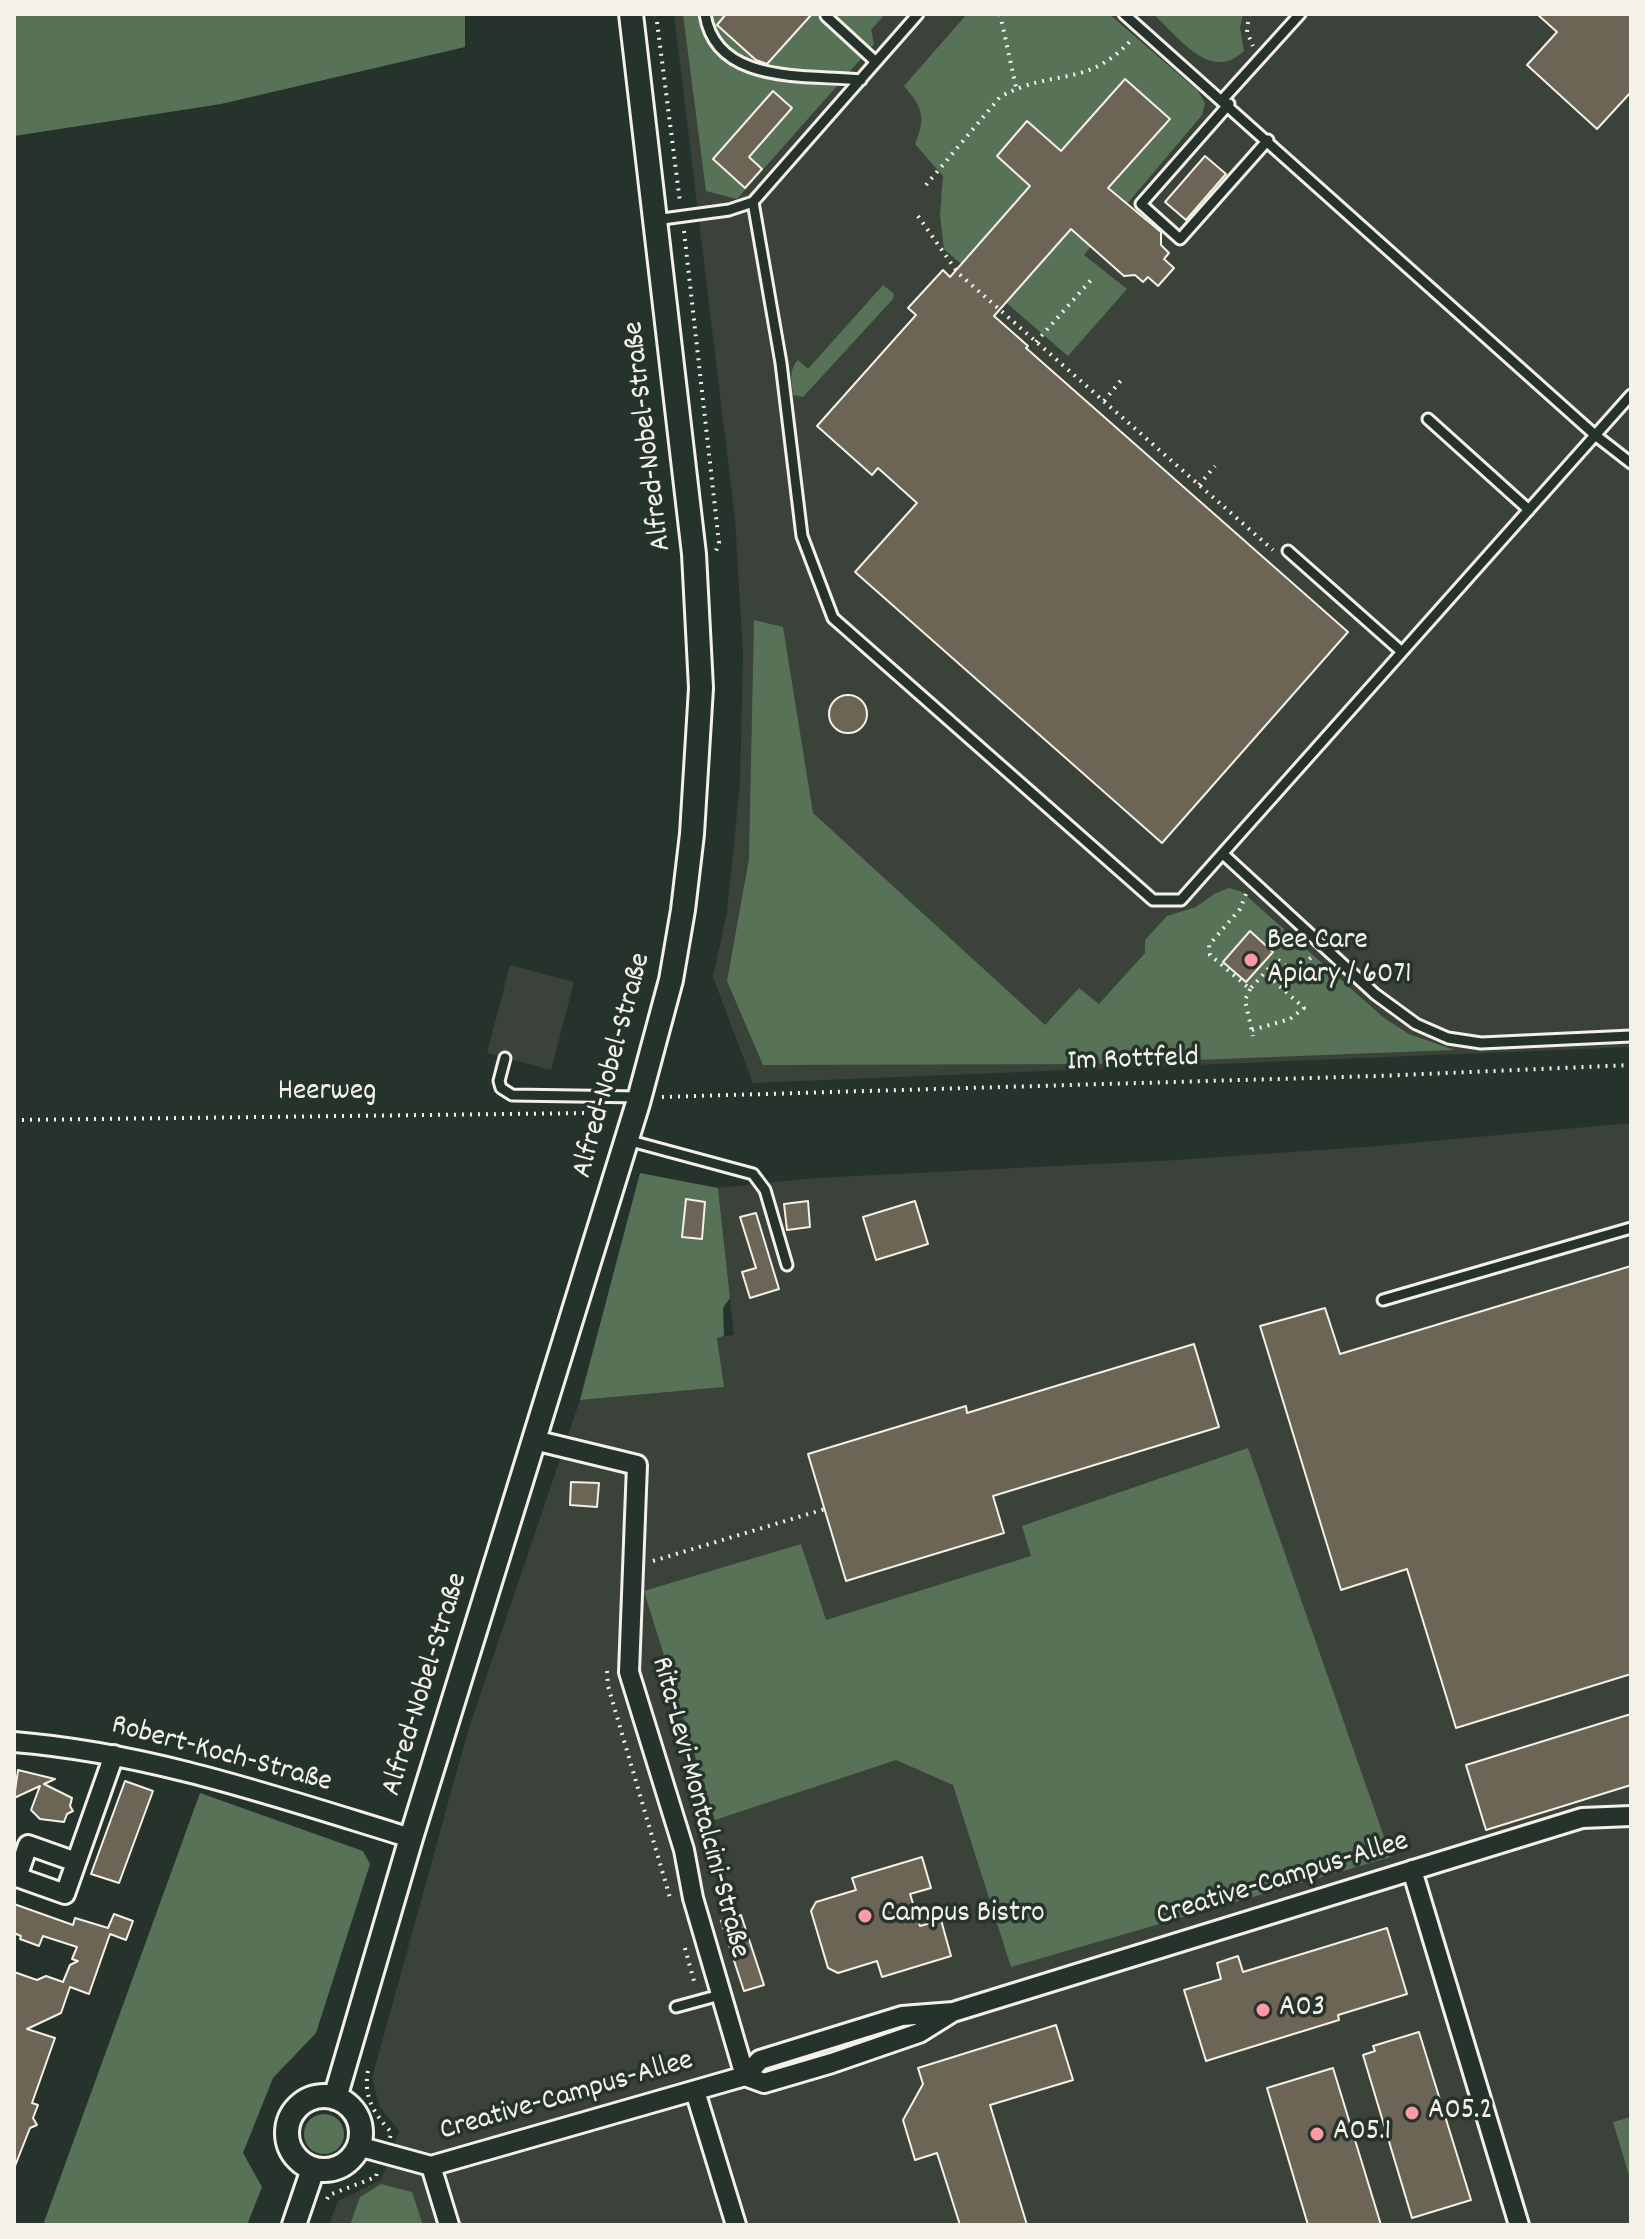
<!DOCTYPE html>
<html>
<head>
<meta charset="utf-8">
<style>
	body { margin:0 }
	#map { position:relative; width:1645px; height:2239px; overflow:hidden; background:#26332d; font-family:Dekko,sans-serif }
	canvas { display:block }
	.frame { position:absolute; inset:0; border:16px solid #f4f1e8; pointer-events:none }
</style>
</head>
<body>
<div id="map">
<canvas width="1645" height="2239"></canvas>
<div class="frame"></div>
</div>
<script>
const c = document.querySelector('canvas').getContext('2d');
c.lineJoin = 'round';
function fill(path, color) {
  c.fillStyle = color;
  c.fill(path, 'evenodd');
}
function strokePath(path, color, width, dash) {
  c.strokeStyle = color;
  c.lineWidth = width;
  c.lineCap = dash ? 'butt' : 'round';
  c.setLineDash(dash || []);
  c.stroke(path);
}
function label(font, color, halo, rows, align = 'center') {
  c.font = font + ' Dekko,sans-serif';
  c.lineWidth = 7;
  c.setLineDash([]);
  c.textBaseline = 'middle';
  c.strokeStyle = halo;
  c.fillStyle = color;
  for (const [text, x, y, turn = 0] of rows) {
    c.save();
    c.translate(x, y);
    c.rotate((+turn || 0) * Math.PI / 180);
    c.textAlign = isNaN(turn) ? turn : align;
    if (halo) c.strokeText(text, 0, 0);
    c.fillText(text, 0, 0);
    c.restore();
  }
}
const built = new Path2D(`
	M674,14H1631V1047L753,1083L713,977L727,912L740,784L743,653L735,519Z
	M510,965L574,982L551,1070L487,1053Z
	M1631,1123V2225H329L338,2201L381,2180L399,2131L380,2107L372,2078L468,1731L580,1400L724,1387L717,1337L734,1335L718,1188L815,1178L1178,1160L1378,1146Z`);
const green = new Path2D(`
	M14,14H465V47L221,104L14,136Z
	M683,14H885L871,30L874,44L737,199L706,191Z
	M967,14H1109L1198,91L1205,103L1202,115L1084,255L1127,289L1068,356L944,249L940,215L943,176L915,144C926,117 923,108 904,86Z
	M1153,14H1243L1240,28L1244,51C1210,83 1180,38 1153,14Z
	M883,285L894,294L893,299L803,397L793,395C792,381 788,371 798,360L808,369Z
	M754,620L783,627L813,813L1045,1025L1079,988L1099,1004L1145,953V940L1167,916L1196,907L1214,894L1229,888L1242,892L1384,1018L1409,1034L1454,1050L1091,1064L763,1065L727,981L749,859Z
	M640,1173L718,1188L730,1298L723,1308L724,1336L717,1338L724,1387L580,1400Z
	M1248,1448L1391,1857L1011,1967L953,1785L896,1760L715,1820L644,1591L801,1544L826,1620L1031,1556L1022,1526Z
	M200,1793L363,1851L370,1864L316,2033L273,2078L243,2153L262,2187L247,2225H43Z
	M304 2134a20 20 0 1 1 40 0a20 20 0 1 1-40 0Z
	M1631,2117V2182L1613,2122Z
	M381,2184L412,2192L423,2225H350L360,2197Z`);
const building = new Path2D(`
	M726,14H812L767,64L756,60L717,25Z
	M1537,14H1631V92L1597,129L1527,65L1557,32Z
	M1125,79L1170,119L1108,188L1161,232V245L1169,253L1164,259L1174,268L1158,286L1148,277L1143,282L1135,275L1124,276L1071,229L994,316L1028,346L1026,348L1348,632L1162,843L855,572L917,503L878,468L872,475L817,426L916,315L908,308L943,270L950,277L1030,186L997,156L1027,121L1061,151Z
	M773,91L792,108L749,157L762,169L745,188L713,159Z
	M1205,156L1226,174L1186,220L1165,202Z
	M829 714a19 19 0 1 1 38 0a19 19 0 1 1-38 0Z
	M1250,931L1273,952L1246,982L1223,962Z
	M686,1199L705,1202L702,1239L682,1237Z
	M808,1201L810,1227L787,1230L784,1204Z
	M915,1201L928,1244L876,1260L863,1217Z
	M756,1213L779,1289L750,1298L742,1272L756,1268L740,1217Z
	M1631,1266V1674L1456,1728L1407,1569L1341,1590L1260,1326L1325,1308L1340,1354Z
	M1194,1344L1219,1427L993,1496L1004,1533L846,1581L808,1454L966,1406L967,1413Z
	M571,1482L599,1483L597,1507L570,1505Z
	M1631,1714V1785L1486,1830L1466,1765Z
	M18,1770L55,1779L44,1784L72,1798L70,1806L73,1811L67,1814L64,1822L40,1819L31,1810L40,1786L14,1798Z
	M125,1781L153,1791L119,1883L91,1874Z
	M922,1857L931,1888L910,1894L920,1926L941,1920L951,1956L882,1977L877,1961L838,1973L828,1968L811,1911L816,1902L856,1890L852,1878Z
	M14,1904L73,1925L75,1918L108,1928L114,1914L133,1921L126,1940L110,1934L89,1994L70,1987L61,2013L27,2029L55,2038L32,2103L38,2105L33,2118L37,2125L30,2128L15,2166L14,1972L37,1980L46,1976L63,1982L70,1965L78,1961L72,1959L77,1947L43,1936L39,1946L20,1939L21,1936L14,1933Z
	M741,1915L764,1985L744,1991L721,1921Z
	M1387,1928L1407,1994L1338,2015L1339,2020L1206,2061L1184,1990L1221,1979L1217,1963L1238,1956L1243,1972Z
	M1056,2025L1073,2080L990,2105L1027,2225H960L937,2153L915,2160L903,2120L923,2084L918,2068Z
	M1419,2032L1471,2200L1412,2218L1363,2055L1375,2051L1373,2046Z
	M1333,2068L1381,2225H1308L1267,2088Z`);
const path = new Path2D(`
	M656,14L680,202
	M1000,14L1016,87
	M1249,14L1247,32L1253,46
	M926,185L1000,97C1053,67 1087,90 1133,38
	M918,216L958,273L1273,550
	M684,231L719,543L716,551
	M1036,342L1091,280
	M1104,401L1122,379
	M1199,485L1215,466
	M1246,894L1240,909L1209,945L1210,955L1250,989L1277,959L1294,972L1314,955
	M1250,989L1245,1000L1253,1036
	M1252,1030L1290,1019L1304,1008L1265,973
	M662,1097L1378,1076L1631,1065
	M14,1120L591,1113
	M653,1561L825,1509
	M607,1671L608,1686L671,1901
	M685,1948L695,1985
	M368,2071C363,2096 374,2114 391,2132L390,2138
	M327,2199L329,2195L376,2177L377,2172`);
const service = new Path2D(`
	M705,14C716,86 808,74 861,80
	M918,14L753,202L781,363L802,536L833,618L1153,900H1181L1631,395
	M1124,14L1595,435L1631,463
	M826,16L876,62
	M1223,99L1300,14
	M1229,104L1141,204L1180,239L1268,140
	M655,220L729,210L753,202
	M1428,419L1529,510
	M1288,551L1402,652
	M1223,854L1375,994L1416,1024L1448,1038L1481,1043L1631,1036
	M505,1058L499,1081L501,1088L512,1095L640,1097
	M627,1140L753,1174L765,1190L787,1265
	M1383,1300L1631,1228
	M676,2007L720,1995`);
const minor = new Path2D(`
	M534,1440L637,1465L629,1672L684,1850L693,1898L745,2076
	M14,1742C151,1753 280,1798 411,1838
	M76,1862L28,1845L17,1877L65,1894L114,1755
	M1412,1870L1519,2225
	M745,2076L764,2083L832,2063L919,2033L951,2013
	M695,2091L736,2225
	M358,2146L431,2166L745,2076L760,2060L902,2016L953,2012L1582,1818L1631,1816
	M431,2166L449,2225`);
const tertiary = new Path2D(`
	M287 2133a37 37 0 1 1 74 0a37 37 0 1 1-74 0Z
	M335,2098L411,1838L638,1103L671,980L683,910L692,834L701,688L694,554L631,14
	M294,2225L313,2169`);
const markers = [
	[1251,960,8,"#ff9aa2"],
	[865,1916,8,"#ff9aa2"],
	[1263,2010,8,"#ff9aa2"],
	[1412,2113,8,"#ff9aa2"],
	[1317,2134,8,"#ff9aa2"]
];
const streetNames = [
	["Alfred-Nobel-Straße",650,436,-97],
	["Im Rottfeld",1133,1062,-2],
	["Alfred-Nobel-Straße",614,1066,-75],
	["Heerweg",327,1094],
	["Alfred-Nobel-Straße",427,1685,-73],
	["Robert-Koch-Straße",221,1756,15],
	["Rita-Levi-Montalcini-Straße",698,1808,75],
	["Creative-Campus-Allee",1283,1881,-17],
	["Creative-Campus-Allee",567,2098,-16]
];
const poiNames = [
	["Bee Care",1267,943],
	["Apiary / 6071",1267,977],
	["Campus Bistro",881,1916],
	["A03",1279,2010],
	["A05.2",1428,2113],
	["A05.1",1333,2134]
];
fill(built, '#3b4239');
fill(green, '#587257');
fill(building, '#6c6454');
strokePath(building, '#f4f1e8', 2);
strokePath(service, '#f4f1e8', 15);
strokePath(minor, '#f4f1e8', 24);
strokePath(tertiary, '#f4f1e8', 28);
strokePath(path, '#f4f1e8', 4, [2, 6]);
strokePath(service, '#26332d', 9);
strokePath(minor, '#26332d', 18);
strokePath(tertiary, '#26332d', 22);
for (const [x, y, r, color] of markers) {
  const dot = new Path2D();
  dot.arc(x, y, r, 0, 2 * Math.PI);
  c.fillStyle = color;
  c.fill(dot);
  strokePath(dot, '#26332d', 3);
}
label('30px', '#f4f1e8', '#26332d', streetNames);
label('30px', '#f4f1e8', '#26332d', poiNames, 'left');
</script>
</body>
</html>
